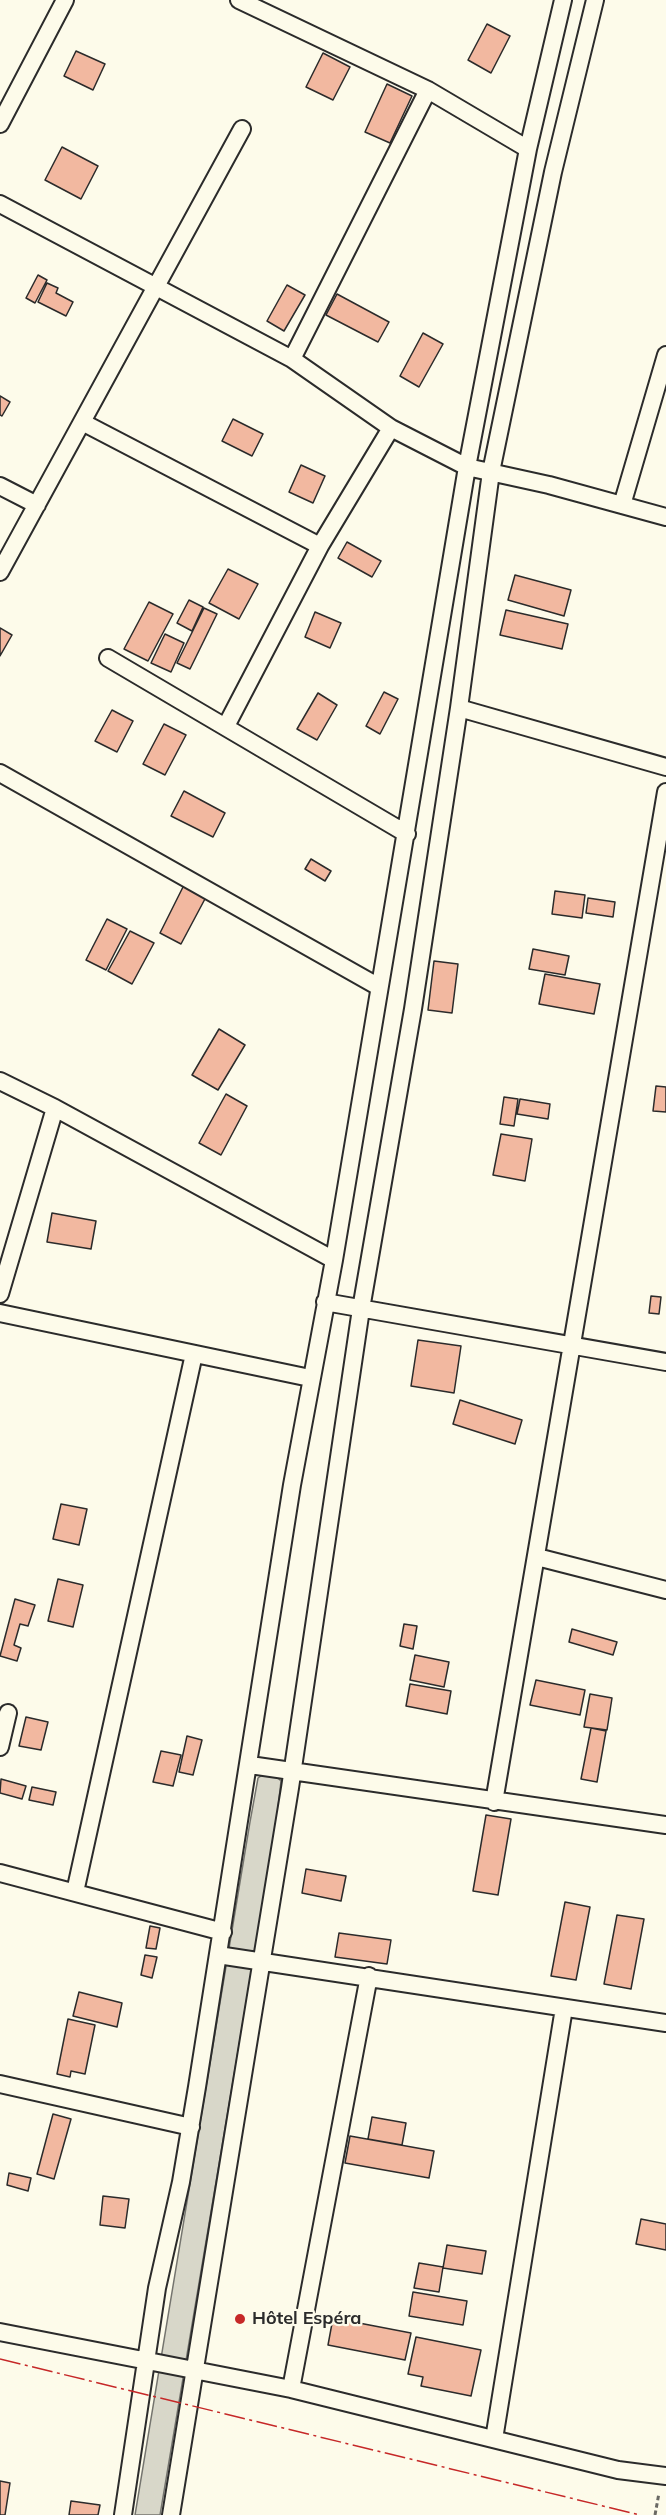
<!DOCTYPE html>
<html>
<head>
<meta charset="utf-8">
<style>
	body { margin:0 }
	canvas { display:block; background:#fdfbea }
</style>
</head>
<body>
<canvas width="666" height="2515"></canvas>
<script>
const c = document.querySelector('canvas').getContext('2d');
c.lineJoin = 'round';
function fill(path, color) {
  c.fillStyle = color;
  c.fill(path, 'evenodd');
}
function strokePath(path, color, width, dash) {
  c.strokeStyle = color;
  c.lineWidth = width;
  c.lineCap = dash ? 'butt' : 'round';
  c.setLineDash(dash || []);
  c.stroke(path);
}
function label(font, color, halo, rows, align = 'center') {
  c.font = font + ' Mulish,sans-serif';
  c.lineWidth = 4.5;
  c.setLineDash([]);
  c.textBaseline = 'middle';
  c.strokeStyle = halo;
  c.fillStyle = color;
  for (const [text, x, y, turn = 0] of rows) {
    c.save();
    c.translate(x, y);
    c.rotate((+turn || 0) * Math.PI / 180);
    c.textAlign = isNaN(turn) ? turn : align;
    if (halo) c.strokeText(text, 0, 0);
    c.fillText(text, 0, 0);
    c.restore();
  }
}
const water = new Path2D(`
	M270,1770L281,1781L276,1825L160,2515H135L250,1822L258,1778Z`);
const building = new Path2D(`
	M487,24L510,36L491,73L468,60Z
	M76,51L105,64L93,90L64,76Z
	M323,53L350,67L333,100L306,87Z
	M387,84L412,96L390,143L365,132Z
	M62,147L98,166L81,199L45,180Z
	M38,275L47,280L35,303L26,298Z
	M47,283L58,288L56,293L73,302L66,316L38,302Z
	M287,285L305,295L284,331L267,321Z
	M337,294L389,322L378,342L326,315Z
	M423,333L443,344L419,387L400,376Z
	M0,396L10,402L2,416L0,415Z
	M233,419L263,434L252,456L222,441Z
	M301,465L325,476L313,503L289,492Z
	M347,542L381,561L372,577L338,558Z
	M228,569L258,584L239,619L209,603Z
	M515,575L571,590L564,616L508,600Z
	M189,600L203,607L192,631L177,623Z
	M149,602L173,614L148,661L124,649Z
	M204,608L217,614L190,669L177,663Z
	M506,610L568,624L562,649L500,635Z
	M315,612L341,623L330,648L305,637Z
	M0,628L12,635L0,656Z
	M165,634L184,643L171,672L151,663Z
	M384,692L398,699L380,734L366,726Z
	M318,693L337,705L317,740L297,729Z
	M112,710L133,721L117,752L95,741Z
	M164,724L186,735L165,775L143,764Z
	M184,791L225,813L213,837L171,816Z
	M311,859L331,871L325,881L305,869Z
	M184,885L206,897L181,944L160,933Z
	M555,891L585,895L582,918L552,914Z
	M588,898L615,902L613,917L586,913Z
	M107,919L127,929L106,970L86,960Z
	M130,931L154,943L132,984L108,971Z
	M533,949L569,956L565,975L529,969Z
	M434,961L458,964L452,1013L428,1010Z
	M545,974L600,984L594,1014L539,1004Z
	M219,1029L245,1045L218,1090L192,1075Z
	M656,1086L666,1087V1112L653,1111Z
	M226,1094L247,1106L221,1155L199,1143Z
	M504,1097L518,1099L514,1126L500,1124Z
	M520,1099L550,1104L548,1119L517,1114Z
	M501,1134L532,1139L525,1181L493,1175Z
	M52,1213L96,1221L91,1249L47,1242Z
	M651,1296L661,1297L659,1314L649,1313Z
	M418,1340L461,1346L454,1393L411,1386Z
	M460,1400L522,1420L515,1444L453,1424Z
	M61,1504L87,1509L79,1545L53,1539Z
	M58,1579L83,1585L73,1627L48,1621Z
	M15,1599L35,1605L28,1626L20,1624L14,1645L21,1648L17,1661L0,1656Z
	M404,1624L417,1626L413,1649L400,1646Z
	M572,1629L617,1642L613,1655L569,1642Z
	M415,1655L449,1662L444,1687L410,1680Z
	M536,1680L585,1690L580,1715L530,1705Z
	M410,1684L451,1691L447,1714L406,1706Z
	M590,1694L612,1698L607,1730L584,1727Z
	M26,1717L48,1722L41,1750L19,1746Z
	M591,1728L606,1731L597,1782L581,1779Z
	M187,1736L202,1740L193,1775L179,1772Z
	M161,1751L181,1755L173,1786L153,1782Z
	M1,1779L26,1786L22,1799L0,1793Z
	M32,1787L56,1792L53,1805L29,1800Z
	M486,1815L511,1819L498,1895L473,1891Z
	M306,1869L346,1876L341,1901L302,1893Z
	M565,1902L590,1907L576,1980L551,1976Z
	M617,1915L644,1919L631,1989L604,1984Z
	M150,1926L160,1928L156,1949L146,1948Z
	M339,1933L391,1940L387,1964L335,1957Z
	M145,1955L157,1957L152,1978L141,1975Z
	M79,1992L122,2003L117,2027L73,2016Z
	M68,2019L95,2025L85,2074L71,2071L70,2077L57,2074Z
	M53,2114L71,2119L54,2179L37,2174Z
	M372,2117L406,2123L402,2145L368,2139Z
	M350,2136L434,2151L429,2178L345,2163Z
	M9,2173L31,2178L28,2191L7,2185Z
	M103,2196L129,2199L125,2228L100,2225Z
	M641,2219L666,2224V2250L636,2244Z
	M447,2245L486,2251L482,2274L443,2268Z
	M419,2263L443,2267L439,2292L414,2288Z
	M413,2292L467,2301L463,2325L409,2316Z
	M333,2318L411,2333L405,2360L328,2345Z
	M416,2337L481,2350L471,2396L421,2386L423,2377L408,2374Z
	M0,2481L10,2483L5,2515H0Z
	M71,2501L100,2505L98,2515H69Z`);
const path = new Path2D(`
	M655,2515L659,2493`);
const street = new Path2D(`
	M239,0L428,90L528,149
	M0,124L65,0
	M0,204L292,359L391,428L467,467L549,485L666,517
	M292,359L428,90
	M82,422L320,546
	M0,486L37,505
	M622,505L666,355
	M0,572L242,129
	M108,658L407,834
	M459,708L666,767
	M226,726L320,546L391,428
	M0,773L379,987
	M0,1081L55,1108L334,1260
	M0,1294L55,1108
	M325,1302L666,1362
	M0,1313L310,1378
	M537,1557L666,1590
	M0,1747L8,1713
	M250,1765L666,1825
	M494,1802L666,792
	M0,1873L223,1932
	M75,1892L194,1354
	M218,1955L666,2023
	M0,2084L191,2127
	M0,2332L291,2389L618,2470L666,2476
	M291,2389L369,1976
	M494,2439L564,2008
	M123,2515L157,2288L181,2182L197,2087L292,1485L334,1260L467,467L528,149L563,0
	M171,2515L290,1788L361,1309L413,1009L459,708L491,472L553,172L595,0`);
const power = new Path2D(`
	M0,2359L640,2515`);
const markers = [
	[240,2319,6,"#c62828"]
];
const poiNames = [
	["Hôtel Espéra",252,2319]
];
fill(water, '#d8d7c9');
strokePath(water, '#74746e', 1.5);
fill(building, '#f2b8a0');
strokePath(building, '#2b2b2b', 1.5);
strokePath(street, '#2b2b2b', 20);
strokePath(path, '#6a6964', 3, [4.5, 3]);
strokePath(street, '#fdfbea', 16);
strokePath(power, '#c62828', 1.5, [21, 4.5, 3, 4.5]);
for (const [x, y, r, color] of markers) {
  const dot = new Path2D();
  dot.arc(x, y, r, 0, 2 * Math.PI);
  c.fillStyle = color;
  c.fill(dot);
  strokePath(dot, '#fdfbea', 2);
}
label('bold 18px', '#2b2b2b', '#fdfbea', poiNames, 'left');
</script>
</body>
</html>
